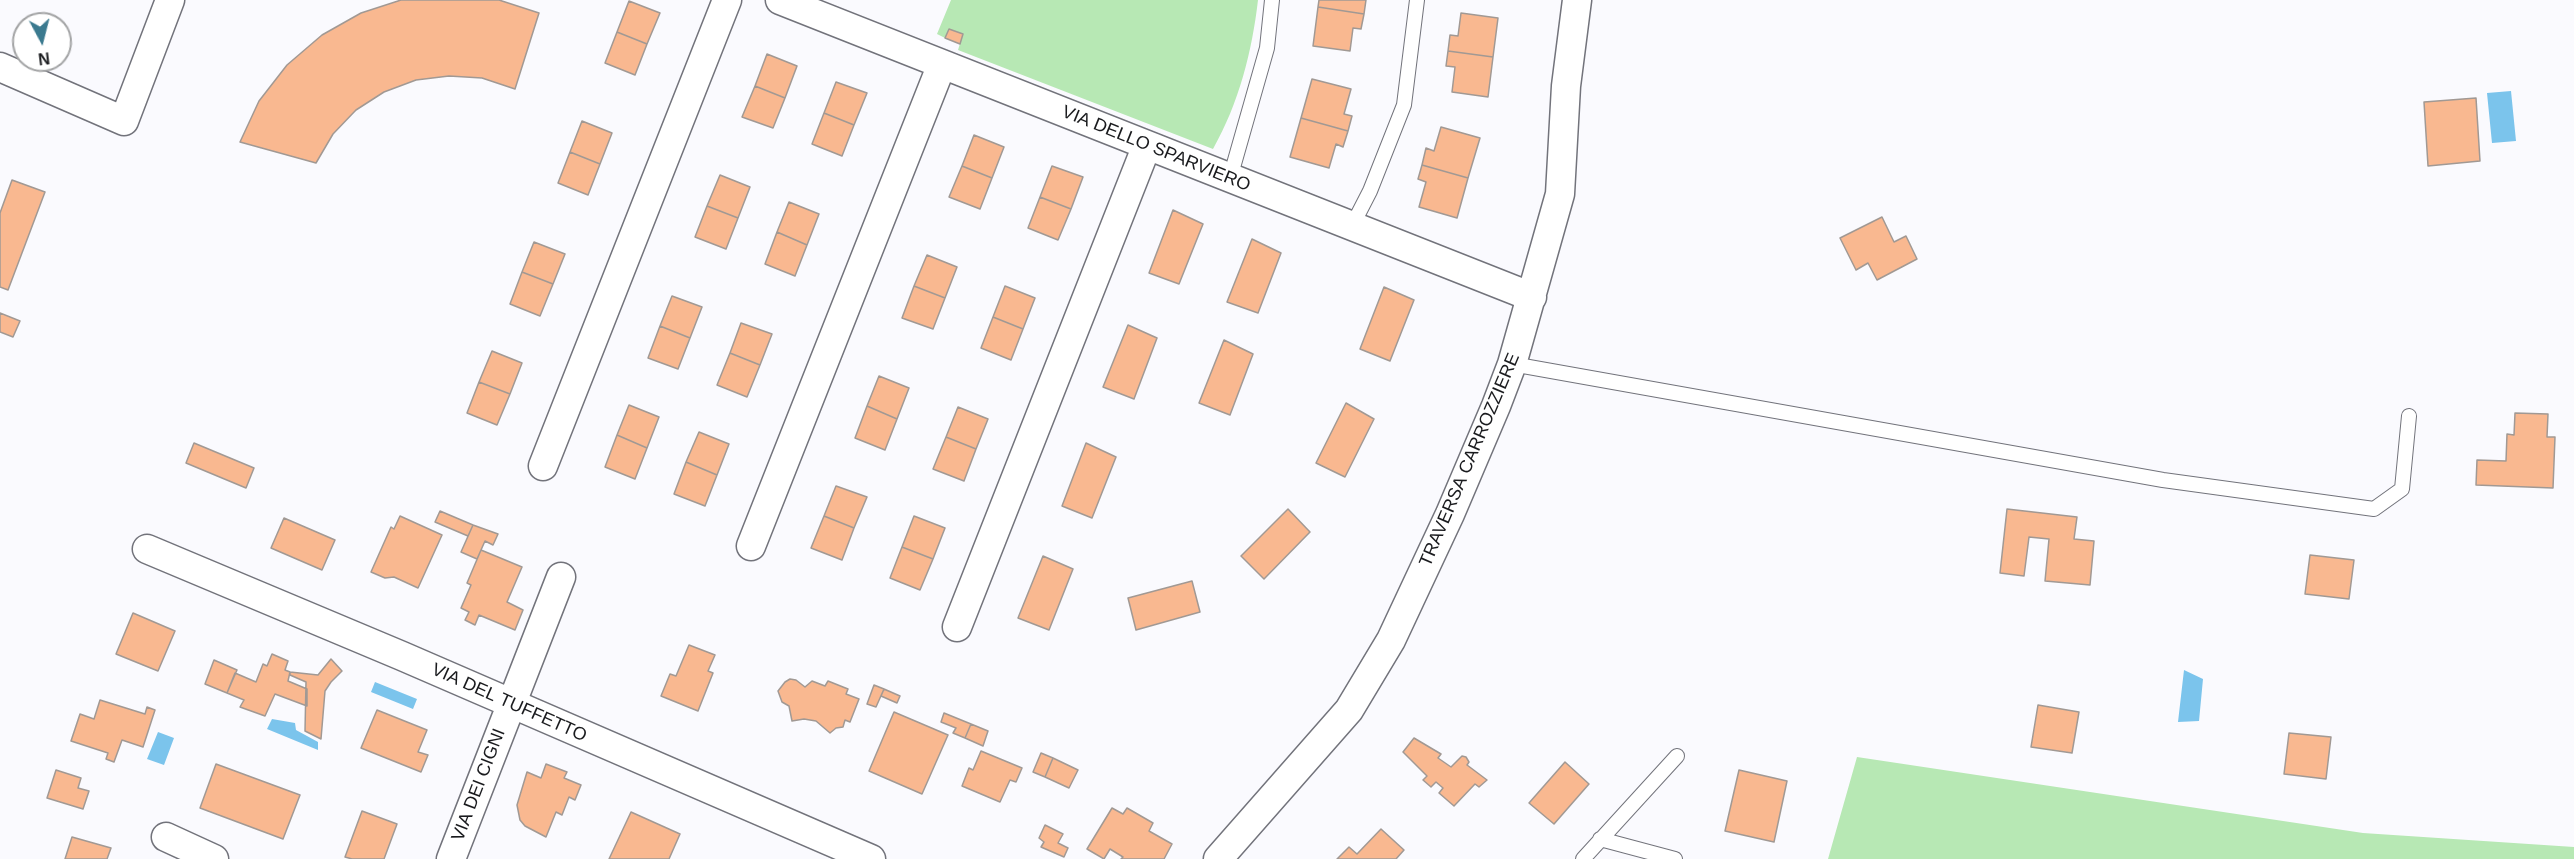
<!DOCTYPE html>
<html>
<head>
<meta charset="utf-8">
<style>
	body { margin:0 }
	#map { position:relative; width:2574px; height:859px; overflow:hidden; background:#fafafe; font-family:Arial,sans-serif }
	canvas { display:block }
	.north { position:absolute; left:12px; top:12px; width:60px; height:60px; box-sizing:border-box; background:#fff; border:2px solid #a3a4a5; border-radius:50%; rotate:173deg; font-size:16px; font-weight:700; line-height:24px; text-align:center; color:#1a1b1e }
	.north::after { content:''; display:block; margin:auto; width:21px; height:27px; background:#3b7a8f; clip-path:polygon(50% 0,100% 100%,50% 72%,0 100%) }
</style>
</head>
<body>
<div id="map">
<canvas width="2574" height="859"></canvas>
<div class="north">N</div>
</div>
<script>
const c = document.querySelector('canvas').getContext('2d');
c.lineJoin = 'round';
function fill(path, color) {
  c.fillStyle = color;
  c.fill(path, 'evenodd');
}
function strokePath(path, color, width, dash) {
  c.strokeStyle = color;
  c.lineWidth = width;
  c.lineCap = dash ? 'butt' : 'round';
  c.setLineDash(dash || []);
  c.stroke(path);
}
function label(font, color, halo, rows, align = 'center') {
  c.font = font + ' Arial,sans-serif';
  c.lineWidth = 5;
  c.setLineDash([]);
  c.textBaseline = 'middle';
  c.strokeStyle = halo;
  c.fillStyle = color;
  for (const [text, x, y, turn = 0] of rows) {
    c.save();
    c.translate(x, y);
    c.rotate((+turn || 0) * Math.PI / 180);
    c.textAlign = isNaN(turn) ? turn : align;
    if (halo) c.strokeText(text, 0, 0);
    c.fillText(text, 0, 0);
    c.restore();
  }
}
const green = new Path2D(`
	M951,0H1258C1252,52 1239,103 1213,149L958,50L963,34L949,29L945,38L937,34Z
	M1857,757L2363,833L2574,847V859H1828Z`);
const water = new Path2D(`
	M2511,91L2516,141L2492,143L2487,93Z
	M2184,670L2203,679L2199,721L2178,722Z
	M375,682L417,699L413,709L371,692Z
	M272,719L295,723L296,730L318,742V750L267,729Z
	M158,732L174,738L164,765L147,759Z`);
const building = new Path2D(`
	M401,0H499L539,13L515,89L482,78L449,76L416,80L384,92L356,110L333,134L316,163L240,142L259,101L287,65L322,35L361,13Z
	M1319,0H1366L1364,14L1318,7Z
	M629,1L660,13L647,44L617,32Z
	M1318,7L1364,14L1361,29L1353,28L1350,51L1313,46Z
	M1461,13L1498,18L1493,57L1448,51L1450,35L1458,36Z
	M949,29L963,34L960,44L945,38Z
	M617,32L647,44L635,75L605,63Z
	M1448,51L1493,57L1488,97L1452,92L1455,67L1446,66Z
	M767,54L797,66L785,98L755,86Z
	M1312,79L1351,89L1344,114L1352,116L1348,131L1301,118Z
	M836,82L867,93L854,125L824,113Z
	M755,86L785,98L773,128L742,117Z
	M2476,98L2480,161L2428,166L2424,102Z
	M824,113L854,125L842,156L812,144Z
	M1301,118L1348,131L1343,147L1336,144L1329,168L1290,157Z
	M582,121L612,133L600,164L570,152Z
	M1441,127L1480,138L1468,178L1422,165L1426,148L1434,151Z
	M974,135L1004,147L992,178L962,166Z
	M570,152L600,164L588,195L558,183Z
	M1422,165L1468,178L1457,218L1419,207L1426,182L1418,179Z
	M962,166L992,178L980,209L949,197Z
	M1052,166L1083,177L1071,209L1040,197Z
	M720,175L750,187L738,218L707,206Z
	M12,180L45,192L8,290L0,287V213Z
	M1040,197L1071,209L1058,240L1028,228Z
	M789,202L819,214L807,245L777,232Z
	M707,206L738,218L726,249L695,237Z
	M1173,210L1203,224L1179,284L1149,273Z
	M1882,217L1894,242L1906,236L1917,259L1877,280L1868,263L1856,270L1840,238Z
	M777,232L807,245L795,276L765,264Z
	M1252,239L1281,253L1258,313L1227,302Z
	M534,242L565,254L553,284L522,272Z
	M927,255L957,267L945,298L914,286Z
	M522,272L553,284L540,316L510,304Z
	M914,286L945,298L933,329L902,318Z
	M1005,286L1035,298L1023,329L993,317Z
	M1384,287L1414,300L1390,361L1360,349Z
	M672,296L702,307L690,338L660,326Z
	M0,313L20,321L13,337L0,332Z
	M993,317L1023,329L1011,360L981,348Z
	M741,323L772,334L760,365L730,353Z
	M1128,325L1157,338L1134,399L1103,387Z
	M660,326L690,338L678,369L648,358Z
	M1224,340L1253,354L1230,415L1199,403Z
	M492,351L522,363L510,394L479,382Z
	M730,353L760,365L747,397L717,385Z
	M879,376L909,388L897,419L867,406Z
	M479,382L510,394L497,425L467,413Z
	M1346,403L1374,419L1345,477L1316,463Z
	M629,405L659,417L647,448L617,435Z
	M867,406L897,419L885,450L855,438Z
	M958,407L988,419L976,449L946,437Z
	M2515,413L2548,414L2547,437H2555L2553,488L2476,485L2477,460L2506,461L2507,434L2514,435Z
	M699,432L729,444L717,475L686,462Z
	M617,435L647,448L635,479L605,467Z
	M946,437L976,449L964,481L933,469Z
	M194,443L254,468L246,488L186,463Z
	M1086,443L1116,457L1092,518L1062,506Z
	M686,462L717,475L705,506L674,494Z
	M836,486L867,497L854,528L824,516Z
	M1288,509L1310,532L1264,579L1241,556Z
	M2007,509L2077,517L2074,539L2094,541L2090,585L2045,581L2049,539L2029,537L2024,576L2000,573Z
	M440,511L473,525L468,536L435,522Z
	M400,516L442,535L418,588L394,577L385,578L371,572L391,527L394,529Z
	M824,516L854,528L842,560L811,548Z
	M914,516L945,528L933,559L902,547Z
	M284,518L335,540L322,570L271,548Z
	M473,525L498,534L493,545L485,541L477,559L461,552Z
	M902,547L933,559L920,590L890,578Z
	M481,550L522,567L507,602L523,610L515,630L479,615L475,625L465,620L469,612L461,608L471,585L467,583Z
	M2310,555L2354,560L2349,599L2305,594Z
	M1043,556L1073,569L1049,630L1018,618Z
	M1192,581L1200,612L1136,630L1128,598Z
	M133,613L175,631L158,671L116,654Z
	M689,645L715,655L708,671L713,673L698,711L661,696L670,674L676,676Z
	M272,654L288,661L285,670L290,672L288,681L307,689V706L275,694L265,716L240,707L244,700L227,693L235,673L256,682L263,664L267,666Z
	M331,659L342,671L331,682L325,691L321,739L305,731L306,682L290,675V672L318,675Z
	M214,660L237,670L227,693L205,684Z
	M790,679L796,680L805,687L812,681L825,686L828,681L848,689L846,694L859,699L850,722L845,720L843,727L836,728L830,733L816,721L804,719L792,721L789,706L782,702L778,691L785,682Z
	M874,685L884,689L876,707L867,704Z
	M884,689L900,696L897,703L881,696Z
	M100,700L145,714L147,707L155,710L143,747L122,740L114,762L106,759L108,753L71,741L80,714L94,719Z
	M2038,705L2079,712L2072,753L2031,747Z
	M377,710L427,730L418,752L428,755L421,772L361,748Z
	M894,712L948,735L922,794L869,771Z
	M944,713L971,724L965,738L953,733L956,728L941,722Z
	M971,724L988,731L983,746L965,738Z
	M2289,733L2331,737L2326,779L2284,774Z
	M1414,738L1441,754L1438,758L1451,767L1462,756L1466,757L1469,762L1467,765L1487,780L1479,787L1475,784L1454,806L1439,793L1443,788L1436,782L1431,787L1423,780L1427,776L1403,752Z
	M981,751L1022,768L1016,782L1010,780L1000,802L962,786L969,768L973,770Z
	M1041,753L1053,758L1045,777L1033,772Z
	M1053,758L1078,770L1069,788L1045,777Z
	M1565,762L1589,784L1554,824L1529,803Z
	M216,764L300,795L283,839L200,808Z
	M546,764L567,772L564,778L581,785L575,800L569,797L562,815L556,812L546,837L525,826L520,820L517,805L527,772L541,778Z
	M56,770L81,778L78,788L89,791L83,809L47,798Z
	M1739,770L1787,781L1774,842L1725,831Z
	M1112,808L1123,814L1127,808L1153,823L1149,831L1172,844L1164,859H1121L1123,857L1110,849L1104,859L1087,849Z
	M362,811L397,824L384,859H352L345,857Z
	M631,812L680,834L669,859H609Z
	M1045,825L1063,834L1058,843L1068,848L1064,857L1041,847L1044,842L1039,838Z
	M1381,829L1404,850L1396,859H1337L1349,847L1357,854Z
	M72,837L111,848L107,859H65Z`);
const service = new Path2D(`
	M1230,178L1267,48L1272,0
	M1352,226L1370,191L1404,105L1417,0
	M1512,364L2163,480L2374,509L2402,489L2409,416
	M1600,839L1675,859
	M1583,859L1677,756`);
const minor = new Path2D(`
	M780,0L1532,297
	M0,67L124,121L170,0
	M543,466L727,0
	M751,546L942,64
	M147,549L402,656L871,859
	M957,627L1147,145
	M166,837L214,859
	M451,859L561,577
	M1218,859L1349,710L1391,640L1450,514L1496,406L1512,364L1560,194L1566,86L1577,0`);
const streetNames = [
	["VIA DELLO SPARVIERO",1156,149,22],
	["TRAVERSA CARROZZIERE",1470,460,-67],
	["VIA DEL TUFFETTO",509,703,24],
	["VIA DEI CIGNI",479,785,-69]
];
fill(green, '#b7e8b4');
fill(water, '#7bc4ec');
fill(building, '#f9b890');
strokePath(building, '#a19994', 1.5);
strokePath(service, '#72737b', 16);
strokePath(minor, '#72737b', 31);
strokePath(service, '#fff', 14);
strokePath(minor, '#fff', 28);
label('18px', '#1a1b1e', '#fff', streetNames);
</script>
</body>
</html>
